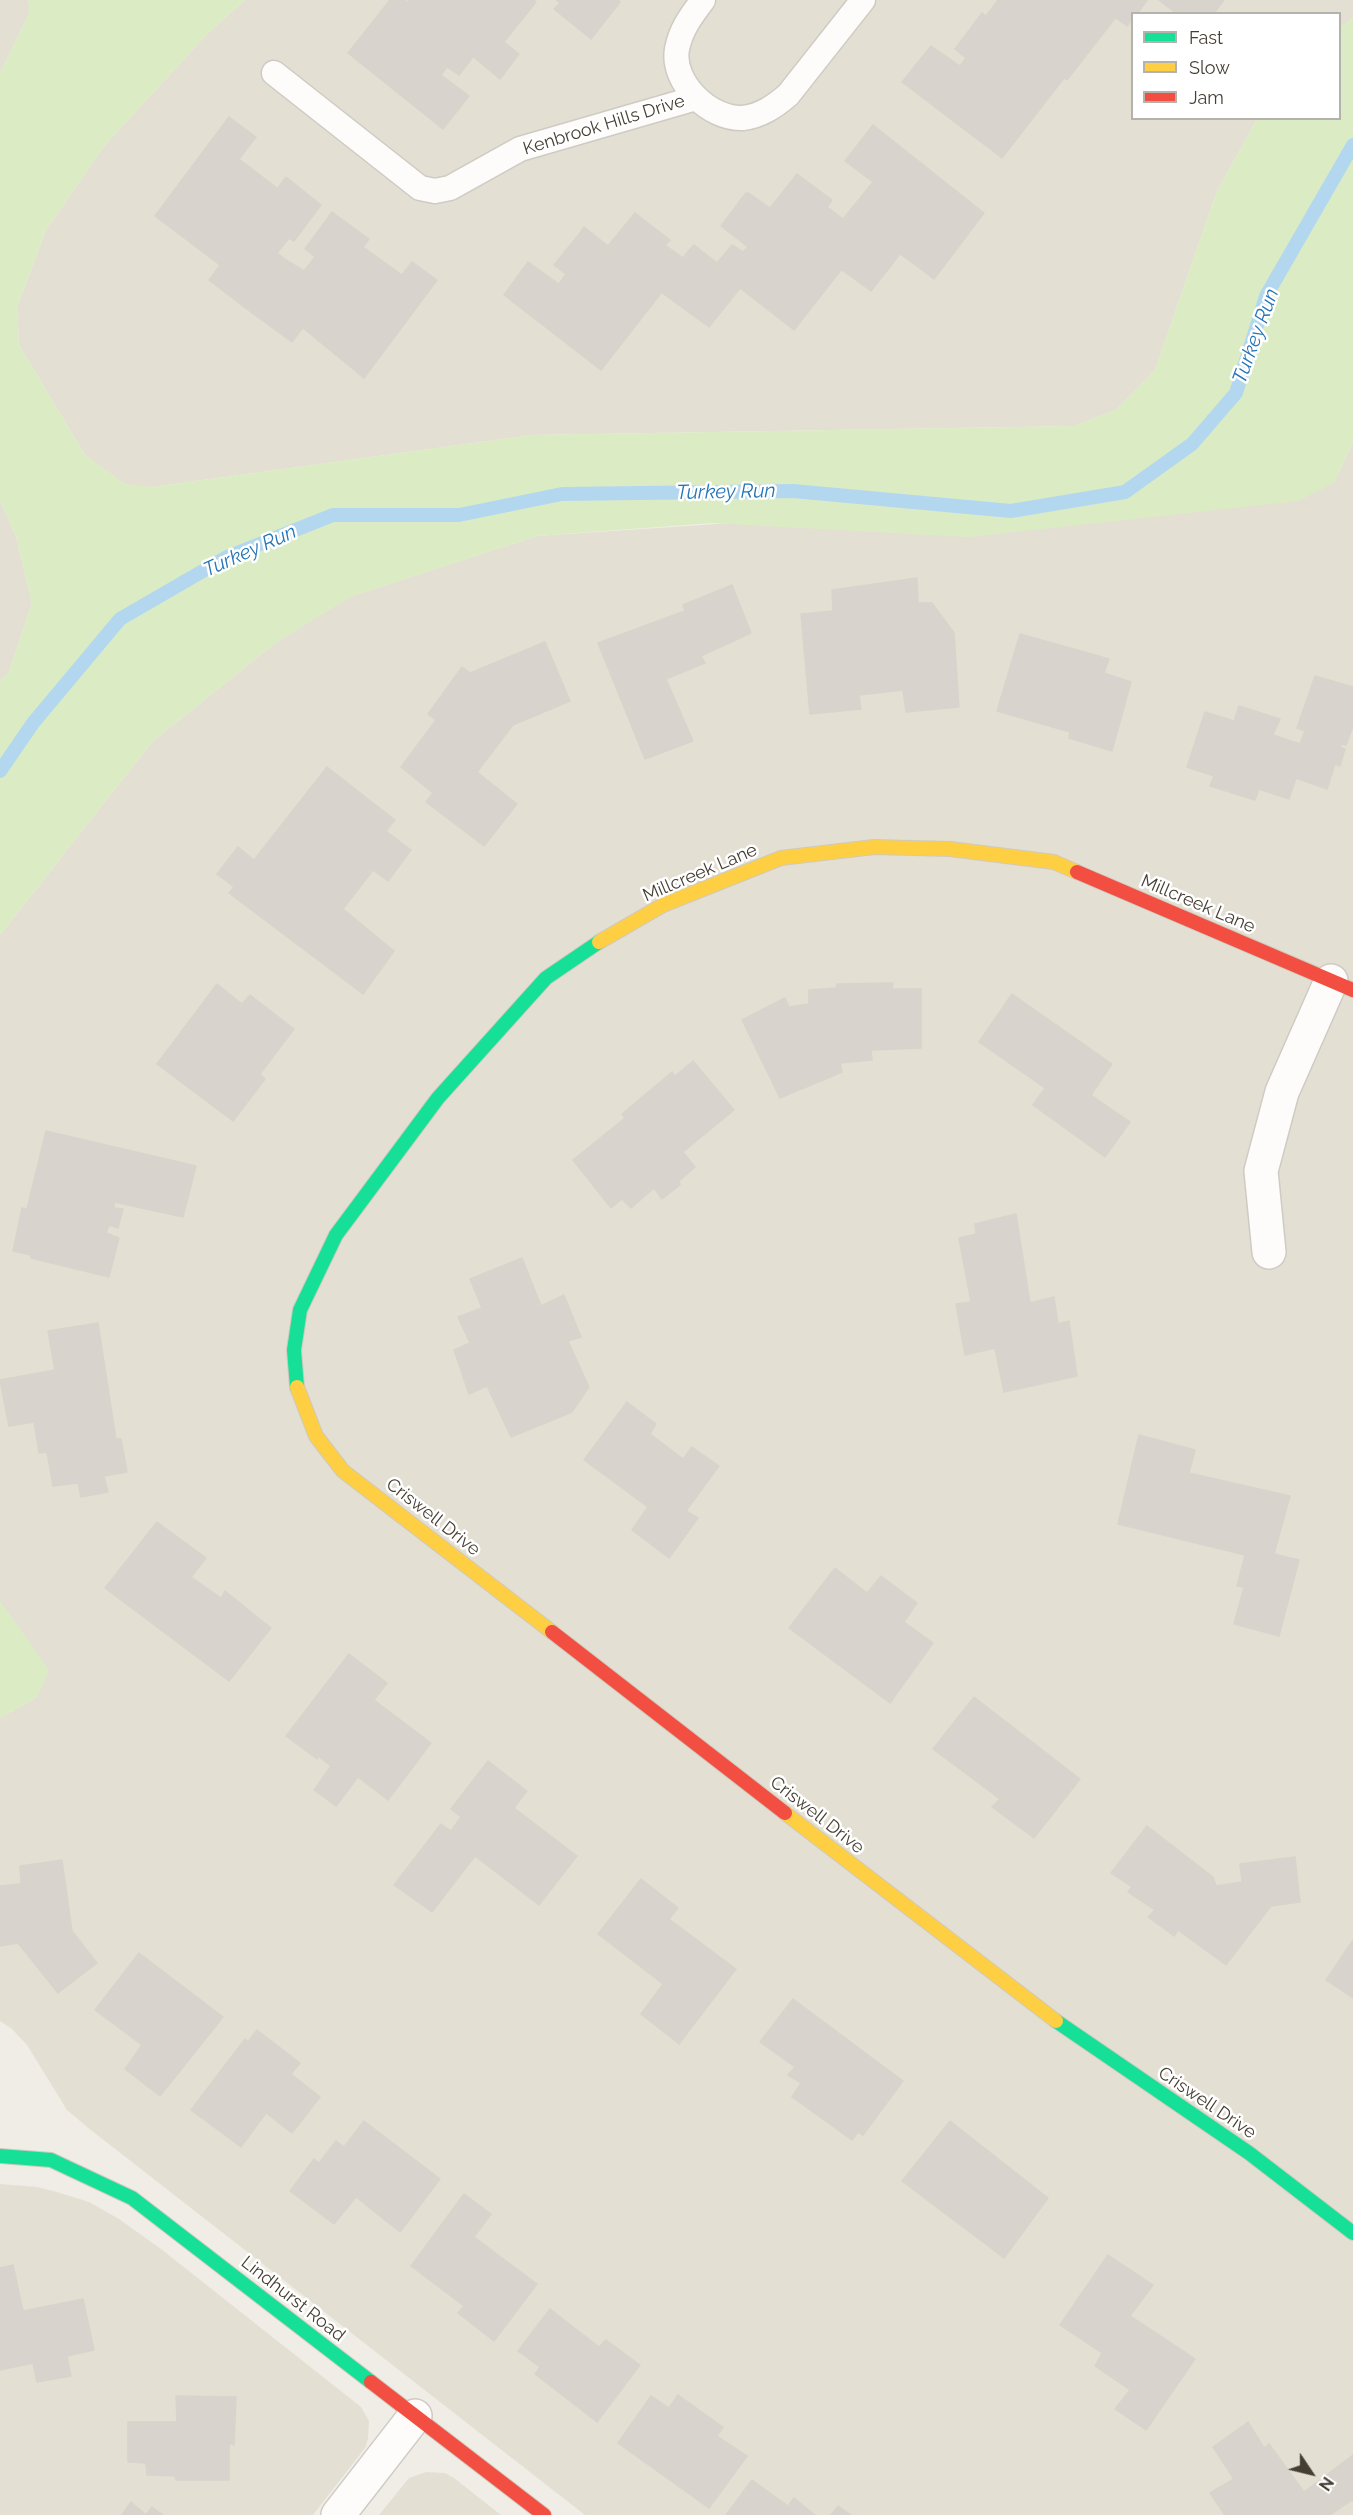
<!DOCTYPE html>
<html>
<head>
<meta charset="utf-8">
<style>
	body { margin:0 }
	#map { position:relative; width:1353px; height:2515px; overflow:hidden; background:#f0ede6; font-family:Raleway,sans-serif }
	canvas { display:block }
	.legend { position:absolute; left:1131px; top:12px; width:210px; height:108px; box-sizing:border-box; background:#fff; border:2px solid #b5b2ad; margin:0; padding:8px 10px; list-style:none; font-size:18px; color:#453e33 }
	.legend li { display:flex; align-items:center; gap:12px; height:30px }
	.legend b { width:30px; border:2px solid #b5b2ad }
	.north { position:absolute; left:1281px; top:2443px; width:60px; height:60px; -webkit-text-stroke:4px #fff; paint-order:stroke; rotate:125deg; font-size:16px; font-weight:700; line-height:24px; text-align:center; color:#453e33 }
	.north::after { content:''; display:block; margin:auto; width:21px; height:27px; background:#453e33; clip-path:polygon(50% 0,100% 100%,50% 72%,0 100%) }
</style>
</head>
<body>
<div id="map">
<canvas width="1353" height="2515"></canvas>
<ul class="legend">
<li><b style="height:8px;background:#16e098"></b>Fast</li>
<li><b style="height:8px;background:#ffcf43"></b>Slow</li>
<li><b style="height:8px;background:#f24e42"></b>Jam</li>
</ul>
<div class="north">N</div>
</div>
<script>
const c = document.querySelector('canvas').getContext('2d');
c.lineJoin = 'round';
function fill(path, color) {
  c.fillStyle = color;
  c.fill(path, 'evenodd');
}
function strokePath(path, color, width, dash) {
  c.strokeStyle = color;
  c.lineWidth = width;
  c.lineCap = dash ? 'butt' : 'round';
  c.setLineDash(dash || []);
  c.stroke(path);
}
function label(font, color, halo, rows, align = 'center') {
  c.font = font + ' Raleway,sans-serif';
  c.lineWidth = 5;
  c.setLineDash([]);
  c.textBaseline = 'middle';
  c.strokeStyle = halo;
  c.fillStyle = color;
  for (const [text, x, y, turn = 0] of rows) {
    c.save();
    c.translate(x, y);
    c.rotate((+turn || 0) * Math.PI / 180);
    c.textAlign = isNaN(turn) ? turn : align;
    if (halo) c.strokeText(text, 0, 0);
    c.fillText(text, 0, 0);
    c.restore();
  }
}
const residential = new Path2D(`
	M0,0H28L30,12L0,73Z
	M245,0H1353V18L1340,28V14H1132V118L1257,119L1217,191L1155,370L1116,410L1074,426L532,435L152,487L125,485L85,455L19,345L17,307L46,230L105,145L208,33Z
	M1353,442V2515H585L87,2127L67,2110L27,2045L12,2029L0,2021V1718L37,1697L0,1601V935L152,742L274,644L349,597L537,536L1334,483Z
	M0,501L16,536L32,603L9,672L0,681Z
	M0,2184L37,2187L57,2192L89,2202L119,2219L161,2249L361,2407L369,2421L368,2439L365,2448L313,2515H0Z
	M426,2472L445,2473L454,2478L501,2515H379L409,2478Z`);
const green = new Path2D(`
	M28,0H245L208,33L105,145L46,230L17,307L19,345L85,455L125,484L152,487L532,435L1074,426L1116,410L1155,370L1217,191L1257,119L1340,118V28L1353,18V442L1334,483L1298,501L968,537L712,523L537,536L350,597L274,644L152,742L0,935V681L9,672L32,603L16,536L0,501V73L30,12Z
	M0,1601L49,1670L37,1697L0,1718Z`);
const stream = new Path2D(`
	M0,771L33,723L120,619L227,557L333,515H459L562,494L793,491L1011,511L1125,492L1192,444L1236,393L1266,296L1353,145`);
const building = new Path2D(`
	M390,0H405L473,57L459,75L447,67L441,75L469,96L443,129L348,53Z
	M409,0H534L536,2L504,42L519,54L500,79L408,2Z
	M556,0H618L620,2L591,39L554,9L560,3Z
	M998,0H1091L1116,17L1067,80L986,16Z
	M1091,0H1147L1137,14H1132V19L1127,26Z
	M1159,0H1224L1213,14H1177Z
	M982,13L1064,78L1002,158L902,82L931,46L960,66L966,58L955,49Z
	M229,117L256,137L239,159L277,188L220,265L155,216Z
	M873,125L984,213L934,279L847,214L873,182L845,161Z
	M797,174L832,200L827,207L843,219L847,214L900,254L871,291L742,198L747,192L770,208Z
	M286,177L321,205L294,241L289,238L277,253L286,260L248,310L209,280Z
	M742,198L841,270L794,330L690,249L694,245L717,263L732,245L743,252L748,247L721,226Z
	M332,212L369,239L292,342L248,310L286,260L304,271L315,257L305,249Z
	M635,213L670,240L665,245L683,258L690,249L740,288L709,327L580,233L584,227L608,246Z
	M580,233L662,292L601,370L504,295L528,262L559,284L566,274L554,265Z
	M363,247L402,275L412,262L437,280L364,378L303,328Z
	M917,578L918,603H932L954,633L959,707L906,712L903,690L859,695L861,709L810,714L801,614L833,611L832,590Z
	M732,585L751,633L701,656L705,663L666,679L693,741L645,759L598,643L685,611L683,605Z
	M1020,634L1109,659L1104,673L1131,682L1112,751L1069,738L1070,732L997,711Z
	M545,642L570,701L513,725L477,772L517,804L484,846L426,802L433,793L401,767L436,720L428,714L462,667L470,673Z
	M1315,676L1353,687V726L1346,745L1341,744L1340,747L1345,749L1340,766L1335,764L1327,789L1296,778L1289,799L1259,789L1255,800L1210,786L1214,776L1187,767L1205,712L1234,721L1239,706L1280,719L1273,735L1300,744L1305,731L1297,728Z
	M327,767L395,820L386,831L411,850L388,881L373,870L343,909L394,951L363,994L229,893L234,887L217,874L238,847L254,860Z
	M893,983L892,989H921V1048L871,1050L872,1060L840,1063L842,1072L780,1098L742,1020L785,998L789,1007L809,1004V990L836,988L837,984Z
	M217,984L242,1004L250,995L294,1029L260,1074L265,1079L233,1121L157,1064Z
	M1012,994L1112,1064L1091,1095L1130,1122L1105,1157L1033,1105L1045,1088L979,1042Z
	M693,1061L734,1110L683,1152L695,1167L679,1181L680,1185L662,1199L654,1188L631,1208L622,1199L611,1208L573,1160L625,1118L622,1114L672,1072L675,1076Z
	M46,1131L196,1166L183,1217L114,1202V1208L123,1209L118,1228L109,1225L106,1233L119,1238L109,1277L31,1258V1255L13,1251L22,1208L27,1209Z
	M1016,1214L1030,1303L1054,1297L1058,1324L1069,1321L1077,1376L1004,1392L995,1348L965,1355L956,1304L971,1302L959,1238L976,1234L975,1224Z
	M522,1258L541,1306L564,1295L581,1337L568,1341L589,1387L572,1412L511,1437L487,1386L469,1394L454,1350L470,1343L458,1317L482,1308L470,1279Z
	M98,1323L116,1439H121L127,1472L104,1476L108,1492L81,1497L78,1483L53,1486L47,1452L39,1453L34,1422L9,1426L0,1380L55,1370L48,1331Z
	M627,1402L656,1424L650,1434L683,1459L692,1447L719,1466L686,1511L698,1518L669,1558L632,1530L648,1507L584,1460Z
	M1139,1435L1195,1450L1189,1473L1290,1496L1274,1554L1299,1560L1279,1636L1234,1624L1244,1587L1237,1586L1245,1555L1118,1524Z
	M157,1522L206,1558L191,1577L221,1598L225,1591L271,1628L229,1681L105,1588Z
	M835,1568L867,1593L881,1576L917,1603L904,1622L933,1643L890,1703L789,1628Z
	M349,1654L387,1683L374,1700L431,1743L388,1800L358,1777L336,1806L314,1790L331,1766L318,1756L317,1759L286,1736Z
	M974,1697L1080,1779L1034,1838L992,1807L1000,1799L933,1749Z
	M488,1761L527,1791L514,1808L577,1856L539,1905L475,1856L432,1912L394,1885L441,1824L451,1831L461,1817L451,1809Z
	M1147,1826L1213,1877L1216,1886L1242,1882L1240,1864L1295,1857L1300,1902L1271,1906L1226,1965L1178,1930L1174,1936L1148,1917L1155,1910L1128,1892L1132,1887L1111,1873Z
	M62,1860L72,1931L97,1963L58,1993L18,1943L0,1946V1886L21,1884L20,1866Z
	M641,1879L678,1908L669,1919L736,1969L679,2044L641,2014L663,1984L598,1934Z
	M1353,1940V1998L1326,1980Z
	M139,1953L223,2017L160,2096L125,2069L142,2045L95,2010Z
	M793,1999L903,2081L863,2135L858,2132L852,2140L792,2097L801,2083L788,2075L795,2067L760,2042Z
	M257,2030L300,2063L291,2074L320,2097L292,2133L266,2113L241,2147L191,2110L245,2039L248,2042Z
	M364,2121L440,2179L400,2232L356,2197L334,2224L290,2191L314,2159L319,2163L336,2141L344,2147Z
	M950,2121L1048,2198L1004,2258L902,2181Z
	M464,2194L491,2214L474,2237L537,2284L494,2341L458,2313L464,2306L411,2266Z
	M1108,2255L1153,2285L1130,2316L1195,2359L1146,2430L1115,2409L1130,2390L1095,2366L1102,2353L1060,2325Z
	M13,2265L23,2311L83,2299L94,2350L67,2356L71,2376L37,2382L33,2363L0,2370V2268Z
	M550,2309L599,2347L606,2340L640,2365L597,2422L535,2374L540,2367L518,2351Z
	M678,2395L723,2427L717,2436L747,2456L709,2508L618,2443L651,2396L669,2408Z
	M176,2396L236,2397L234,2445L229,2443V2480H176L175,2476L147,2475L146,2463L128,2462V2422H177Z
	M1248,2422L1264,2448L1269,2444L1304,2492L1353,2455V2501L1352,2500L1330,2515H1225L1210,2493L1234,2479L1213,2447Z
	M752,2480L788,2506L794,2498L815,2515H726Z
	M131,2502L146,2515L152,2507L163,2515H122Z
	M838,2506L851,2515H831Z`);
const lane = new Path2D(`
	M703,0C691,16 681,29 677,49C671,82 710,120 743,118C761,116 775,106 788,95L863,0
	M274,73L420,188L435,191L450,188L520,149L696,98`);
const street = new Path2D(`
	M1269,1252L1261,1171L1282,1092L1331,981
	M338,2515L415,2416`);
const fast = new Path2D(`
	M297,1387L294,1350L300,1310L336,1235L438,1098L546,978L599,942
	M1056,2021L1249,2153L1353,2233
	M0,2156L51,2160L132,2198L371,2382`);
const slow = new Path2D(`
	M599,942L663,905L781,858L874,847L950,849L1054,862L1077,872
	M297,1387L316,1436L343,1471L552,1632
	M785,1813L1056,2021`);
const jam = new Path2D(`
	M1077,872L1353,990
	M552,1632L785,1813
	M371,2382L544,2515`);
const streetNames = [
	["Kenbrook Hills Drive",604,125,-17],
	["Millcreek Lane",700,873,-23],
	["Millcreek Lane",1198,904,23],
	["Criswell Drive",433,1517,38],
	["Criswell Drive",817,1815,38],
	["Criswell Drive",1207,2103,34],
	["Lindhurst Road",293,2299,38]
];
const waterNames = [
	["Turkey Run",1256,336,-70],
	["Turkey Run",726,492,-1],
	["Turkey Run",250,551,-24]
];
fill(residential, '#e4dfd3');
fill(green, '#dbecc4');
strokePath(stream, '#b4d7f0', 14);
fill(building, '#d8d4cd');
strokePath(building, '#d8d4cc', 1.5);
strokePath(lane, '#cecbc4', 27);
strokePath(street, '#cecbc4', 36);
strokePath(fast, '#cfcabd', 16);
strokePath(slow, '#cfcabd', 16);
strokePath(jam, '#cfcabd', 16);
strokePath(lane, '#fdfcfb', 24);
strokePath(street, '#fdfcfb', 33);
strokePath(fast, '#16e098', 14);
strokePath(slow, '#ffcf43', 14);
strokePath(jam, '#f24e42', 14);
label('18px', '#453e33', '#fff', streetNames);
label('italic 20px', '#2575b7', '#fff', waterNames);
</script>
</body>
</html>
